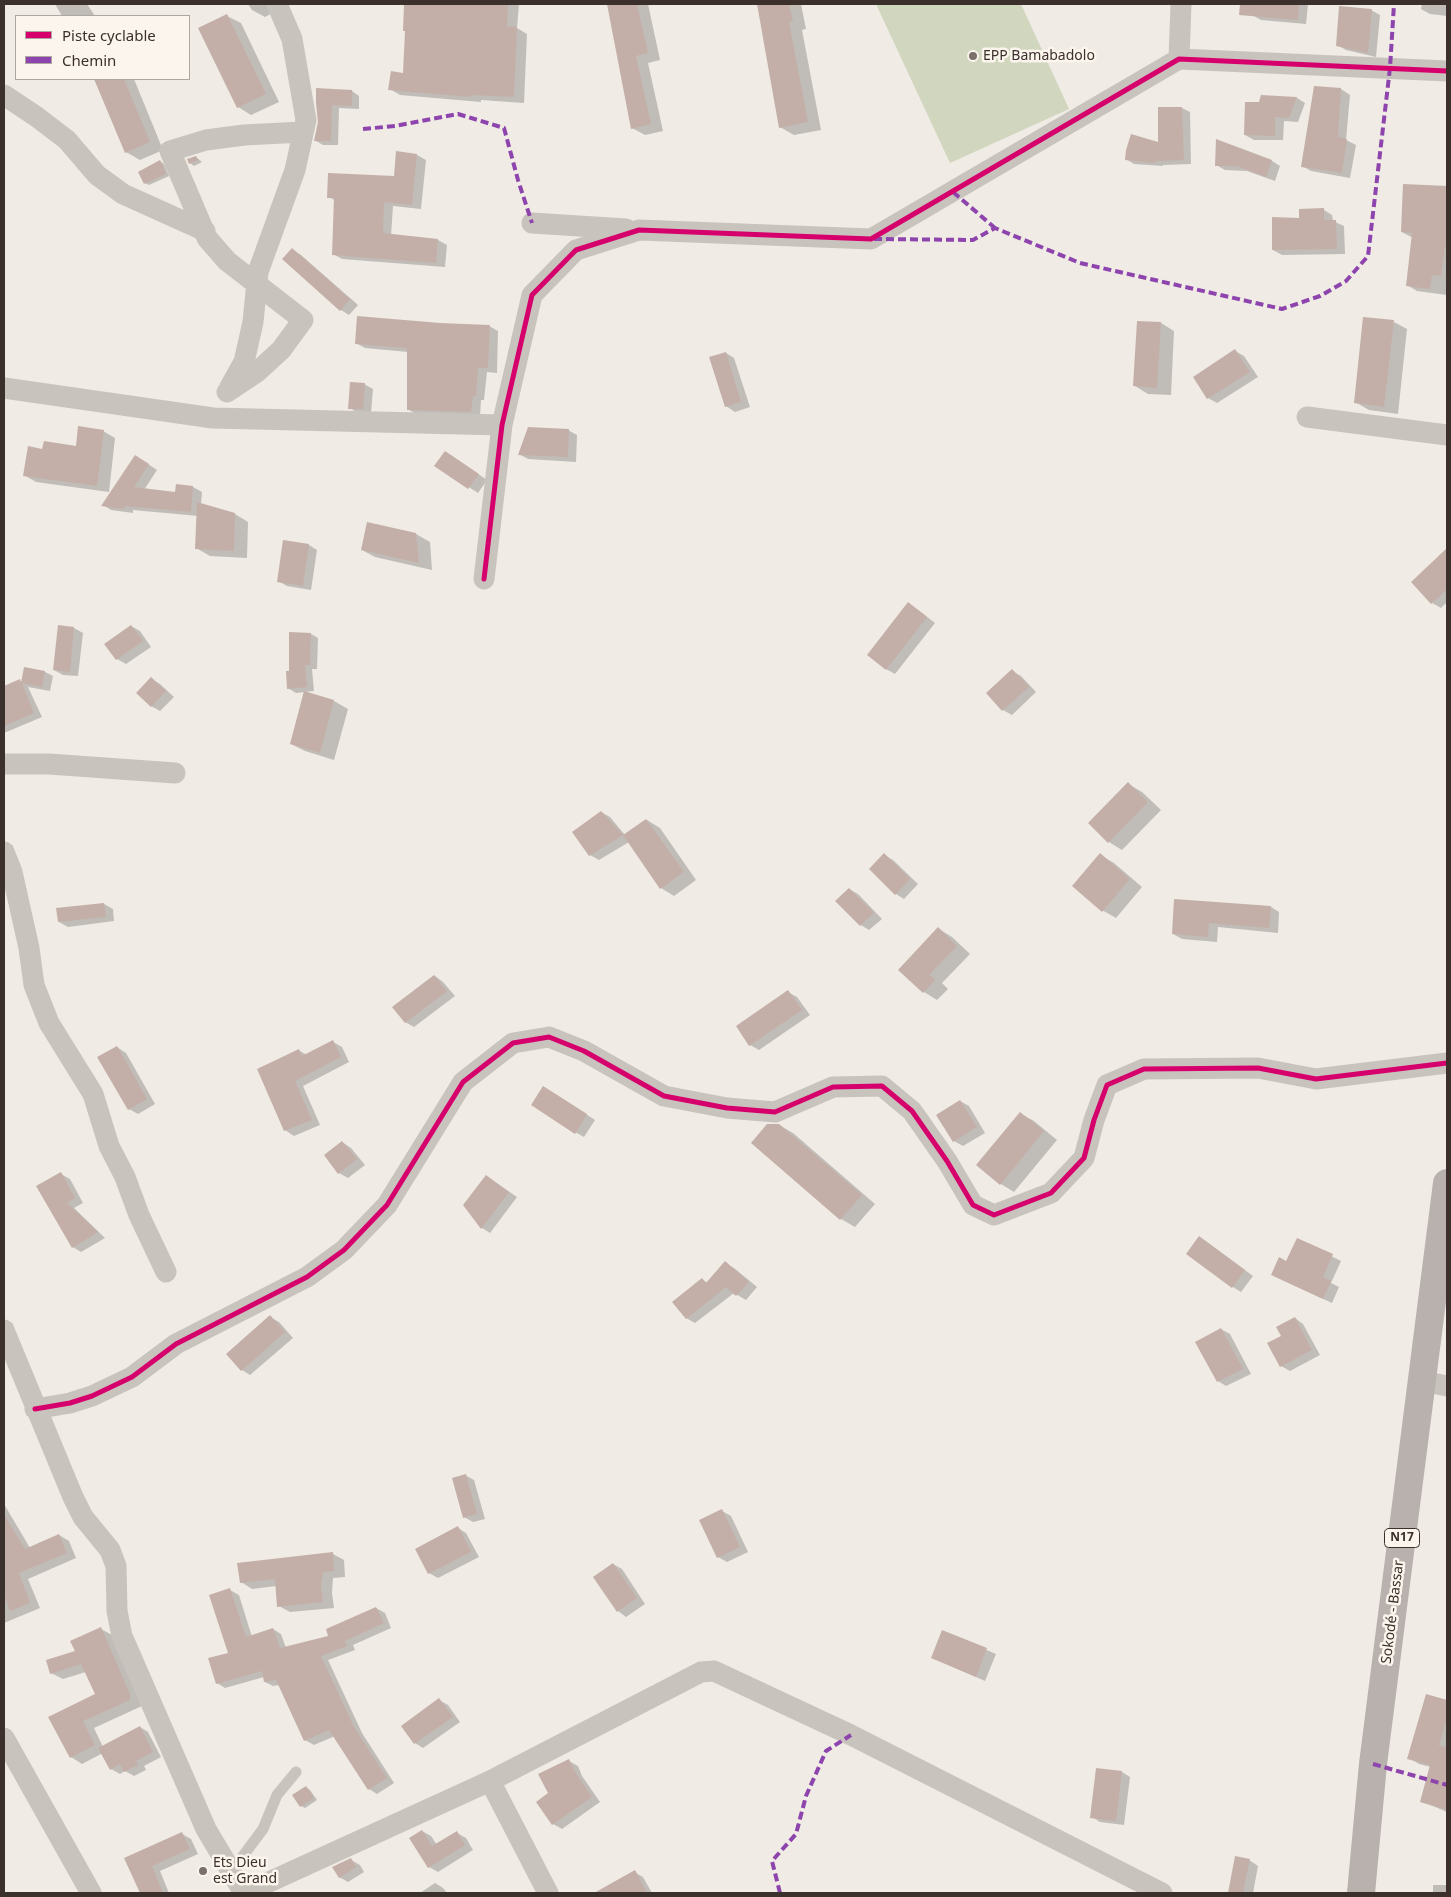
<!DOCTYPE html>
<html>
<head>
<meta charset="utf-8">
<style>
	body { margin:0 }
	#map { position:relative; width:1451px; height:1897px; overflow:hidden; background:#f0ebe5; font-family:"Noto Sans",sans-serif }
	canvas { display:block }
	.frame { position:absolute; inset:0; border:5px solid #3b302b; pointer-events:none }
	.legend { position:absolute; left:15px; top:15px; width:175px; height:65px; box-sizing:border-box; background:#fbf5ee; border:1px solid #aea6a0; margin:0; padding:6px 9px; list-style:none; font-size:15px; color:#3b302b }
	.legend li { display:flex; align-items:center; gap:10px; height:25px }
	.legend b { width:25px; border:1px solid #aea6a0 }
</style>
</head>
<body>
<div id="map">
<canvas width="1451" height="1897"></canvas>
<div class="frame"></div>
<ul class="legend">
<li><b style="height:6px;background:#d6006c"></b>Piste cyclable</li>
<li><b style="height:6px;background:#8e44ad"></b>Chemin</li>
</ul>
</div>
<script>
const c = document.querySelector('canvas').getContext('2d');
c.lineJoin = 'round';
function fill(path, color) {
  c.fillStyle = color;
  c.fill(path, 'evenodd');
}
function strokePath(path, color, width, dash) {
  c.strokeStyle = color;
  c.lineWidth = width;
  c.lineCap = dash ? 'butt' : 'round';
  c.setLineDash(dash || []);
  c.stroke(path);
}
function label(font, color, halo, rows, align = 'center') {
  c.font = font + ' "Noto Sans",sans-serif';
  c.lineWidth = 5;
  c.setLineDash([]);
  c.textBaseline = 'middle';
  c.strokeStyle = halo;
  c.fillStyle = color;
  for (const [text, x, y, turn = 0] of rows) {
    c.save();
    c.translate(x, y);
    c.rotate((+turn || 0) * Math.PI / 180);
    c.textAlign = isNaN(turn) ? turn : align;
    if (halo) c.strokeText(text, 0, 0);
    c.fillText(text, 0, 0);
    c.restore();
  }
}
const green = new Path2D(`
	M876,4H1021L1069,109L950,163Z`);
const shadow = new Path2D(`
	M55,4H87L95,16H62Z
	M248,4H281L278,10L265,17L252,10Z
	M405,4H519L517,28L527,34L524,103L481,100V102L400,95L390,89L404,74L407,31L405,30Z
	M609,4H648L660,60L648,63L663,131L645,135L632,128Z
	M758,4H801L806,29L802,30L821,130L794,135L780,127Z
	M1253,4H1308L1306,24L1261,20L1252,15Z
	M1422,4H1447V16L1430,14L1421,9Z
	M1371,10L1380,15L1376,57L1346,50L1337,45Z
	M227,16L241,23L279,102L251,115L238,107Z
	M96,79H134L163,150L140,160L126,152Z
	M1315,87L1341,89L1350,95L1346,140L1356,145L1350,178L1311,171L1302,166Z
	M352,91L359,96V109L339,108L338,145H323L316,141L320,122L317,103Z
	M1297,98L1305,103L1298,122L1284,121L1283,140H1254L1245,135L1260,104Z
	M1159,108H1182L1190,112L1191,164L1163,165V166L1134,164L1126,159L1160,144Z
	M1218,141L1272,161L1280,166L1275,181L1247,171L1225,170L1216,165Z
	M417,155L426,160L421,209L393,206L391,236L438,240L447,245L445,267L342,259L333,254L336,201L329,197L395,177Z
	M196,157L202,162L194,166L190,163Z
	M160,161L164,164L169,176L149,185L145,183Z
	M1404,185L1447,187V295L1417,291L1407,285L1413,238L1402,232Z
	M1324,210L1332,215L1333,221L1344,226L1345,254L1282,255L1273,250L1301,219Z
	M292,250L301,255L358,305L349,315L341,310Z
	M1394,322L1407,329L1398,414L1369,410L1355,402Z
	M1161,323L1174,331L1171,395L1148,394L1135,386Z
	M440,325L489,326L498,331L497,373L487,372L484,400H481L480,416L417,415L408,409V352L365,348L356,343Z
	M1235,351L1244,356L1258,377L1217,403L1208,398Z
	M726,353L734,358L750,407L735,412L726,406Z
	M364,384L373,389L371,413H358L350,408Z
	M568,430L577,435L576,462L528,459L519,454Z
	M103,431L115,438L109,492L36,482L24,475L43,450L77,448Z
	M446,452L487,480L478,493L436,466Z
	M145,462L157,470L144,490L176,493L193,487L202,492L201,504L235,514L248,522L247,558L210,556L196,548L198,516L133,510V513L111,510L103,505Z
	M416,534L430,542L432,570L375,557L362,550Z
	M309,545L317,550L311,590L287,586L278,581Z
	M1446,551L1447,602L1441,608L1432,603Z
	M917,609L935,623L895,674L886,669Z
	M131,626L140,631L151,647L126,664L117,659L106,644Z
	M74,628L83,633L78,676L63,675L54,670Z
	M291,633L311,634L318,638L317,669H312L314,691L296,693L288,688Z
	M1012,671L1021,676L1036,692L1012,715L1003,710Z
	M45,672L53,676L50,691L28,687L42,717L4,733V688L20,681L23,682Z
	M151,679L160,684L174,697L160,711L151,706Z
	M305,693L334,701L348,709L334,760L305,751L291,744Z
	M1128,784L1142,792L1161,810L1122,850L1109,842Z
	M601,812L610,817L625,835L647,820L660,828L696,880L674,896L661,888L629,842L599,860L590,855Z
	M884,855L893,860L918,884L904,899L896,894Z
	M1100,855L1114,863L1142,887L1116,918L1102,910Z
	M849,889L858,894L882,919L869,930L861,925Z
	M1175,900L1271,907L1279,912L1278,933L1218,927L1217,942L1182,939L1173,934Z
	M104,904L113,909L114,921L68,927L59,922Z
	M939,929L952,937L970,954L942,983L948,989L937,1000L924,992L900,970Z
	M435,976L443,982L455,996L414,1027L405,1022Z
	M788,992L797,997L810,1015L759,1050L750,1045Z
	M333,1042L342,1047L349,1062L303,1086L320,1125L294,1136L285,1130L298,1050L307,1055Z
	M117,1047L126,1053L155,1104L138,1114L129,1109Z
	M552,1092L595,1120L584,1137L575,1132Z
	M960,1101L969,1106L985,1133L963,1146L954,1141Z
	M1021,1114L1034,1121L1057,1140L1014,1192L1001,1184L978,1165Z
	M779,1125L793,1133L875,1204L855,1227L841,1219L752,1142Z
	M342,1142L351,1148L365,1165L348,1178L339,1173Z
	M61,1174L70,1179L83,1203L74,1208L105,1238L81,1252L73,1247Z
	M486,1176L517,1197L490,1233L482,1228Z
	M1298,1239L1341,1261L1331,1283L1339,1287L1332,1303L1281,1279Z
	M1208,1243L1253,1276L1241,1292L1233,1287Z
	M725,1263L734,1268L757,1287L746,1300L734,1293L695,1323L686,1318L703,1280L708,1283Z
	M270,1317L279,1322L293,1338L250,1375L242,1370Z
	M1295,1318L1303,1324L1320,1355L1290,1371L1281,1366L1283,1337Z
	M1221,1329L1230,1334L1251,1374L1226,1386L1218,1381Z
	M465,1475L474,1480L485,1519L473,1522L464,1517Z
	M4,1504L30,1548L59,1535L69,1541L76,1558L28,1579L40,1608L4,1623V1595L5,1594L4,1591Z
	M722,1511L731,1516L748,1552L727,1562L718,1557Z
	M458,1528L466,1533L479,1557L438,1578L429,1573Z
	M333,1554L344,1560L345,1577L333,1578L332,1593L334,1608L290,1612L279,1606L277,1586L252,1589L241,1582Z
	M613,1564L622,1569L645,1604L626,1617L618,1611Z
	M230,1590L239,1595L252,1637L273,1629L281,1634L286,1648L330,1637L376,1608L385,1613L391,1628L353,1645L355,1650L328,1660L362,1733L394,1783L377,1794L369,1789L335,1736L314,1745L305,1740L280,1685L273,1686L265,1682L264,1677L225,1688L217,1683L229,1653Z
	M101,1629L112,1635L142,1706L94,1728L103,1747L140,1727L148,1732L161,1757L144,1766L146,1770L134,1776L125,1771L120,1774L111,1769L103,1753L82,1764L71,1757L49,1718L96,1695L86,1672L63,1679L51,1673Z
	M943,1631L996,1654L985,1681L933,1658Z
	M1427,1695L1447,1702V1812L1421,1801L1431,1767L1419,1764L1409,1758Z
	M439,1700L448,1705L460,1722L423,1748L415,1743Z
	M569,1761L578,1766L582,1776L600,1802L562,1829L553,1824L550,1794Z
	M1122,1772L1130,1777L1124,1825L1100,1822L1092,1817Z
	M306,1787L310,1790L317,1800L305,1808L301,1806Z
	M422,1831L431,1836L437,1845L457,1833L466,1838L473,1850L438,1872L429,1867Z
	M182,1834L191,1839L198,1854L160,1871L169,1893H142L126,1858Z
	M1236,1858L1249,1860L1258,1866L1253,1893H1229Z
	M351,1860L360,1865L364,1872L348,1882L339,1877Z
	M634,1872L643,1877L652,1893H596Z
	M435,1883L443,1888L447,1893H420Z
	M1433,1885H1447V1893H1433Z`);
const building = new Path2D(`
	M404,4H508L507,26L517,27L514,97L471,95V97L388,90L391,71L403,73L405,31H403Z
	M607,4H637L648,53L636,56L651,124L631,129Z
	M757,4H789L793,21L789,22L808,122L779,128Z
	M1240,4H1299L1298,20L1239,15Z
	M1339,6L1372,9L1368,53L1336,46Z
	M227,14L266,94L237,108L198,28Z
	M94,79H124L150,142L125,153Z
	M1314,86L1341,88L1338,137L1347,139L1342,173L1301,167Z
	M316,88L352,90V106L332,105L331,141H314L318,122L316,103Z
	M1261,95L1297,97L1289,118L1275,117V136L1244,135L1245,102H1259Z
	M1158,107H1182L1184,160L1156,161L1155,163L1125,160L1126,150L1131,134L1158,142Z
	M1216,139L1272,160L1266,177L1237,166H1215Z
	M396,151L417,154L412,205L384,202L383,233L438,239L436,263L332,255L334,198H327L328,173L394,176Z
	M196,156L198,160L189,164L187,159Z
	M160,160L166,174L144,184L138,172Z
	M1403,184L1447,186V234L1441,276L1432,275L1430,289L1406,286L1412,233L1401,232Z
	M1324,208V220H1336L1337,249L1272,250V217L1299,218V209Z
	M292,248L350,299L340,311L282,259Z
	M357,316L440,323L490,325L488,368H478L476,396H473L471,412L407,410V348L355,344Z
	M1363,317L1394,320L1384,407L1354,403Z
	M1137,321L1161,322L1157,388L1133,386Z
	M1235,349L1250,372L1207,399L1193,377Z
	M726,352L741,402L725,407L709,357Z
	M350,382L365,383L363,409H348Z
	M78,426L104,430L97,486L23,476L28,446L42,449L44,441L76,446Z
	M528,427L569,429L568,457L518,455Z
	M445,451L479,474L468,489L434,466Z
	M135,455L149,464L134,487L175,492L176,484L193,486L191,512L125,506L124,509L101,506Z
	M197,502L235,513L234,551L195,549Z
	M367,522L416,533L419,563L361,550Z
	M283,540L309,544L303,586L277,582Z
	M1447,548V589L1431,604L1411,582Z
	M908,602L927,617L886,670L867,655Z
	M58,625L74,627L70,672L53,670Z
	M131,625L143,641L116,660L104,644Z
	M289,632L311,633L310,665H305L307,687L287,689L286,671H289Z
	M24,667L45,671L42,687L22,683L34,713L4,726V686L20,679L21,683Z
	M1012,669L1029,687L1002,711L986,693Z
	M151,677L166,691L151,707L136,693Z
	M304,691L334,700L320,753L290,744Z
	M1128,782L1148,802L1108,843L1088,823Z
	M601,811L623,835L589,856L572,832Z
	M646,819L684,872L660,889L623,835Z
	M884,853L910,879L895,895L869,869Z
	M1100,853L1130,879L1102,912L1072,886Z
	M849,888L874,913L860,926L835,901Z
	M1174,899L1271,906L1269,928L1209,923L1208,937L1172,934Z
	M104,903L106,917L58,922L56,908Z
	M938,927L957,946L929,975L935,980L923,993L898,970Z
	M434,975L447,991L405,1023L392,1007Z
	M788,990L802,1010L749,1046L736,1026Z
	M333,1040L341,1057L295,1081L312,1120L284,1131L257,1069L299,1049L302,1056Z
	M117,1046L147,1099L128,1110L97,1057Z
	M543,1086L587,1114L575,1134L531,1105Z
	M960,1100L977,1127L953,1142L936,1115Z
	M1020,1112L1044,1131L1000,1185L976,1165Z
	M767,1124H779L862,1195L840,1220L751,1143Z
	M342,1141L357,1159L338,1174L324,1155Z
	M61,1172L75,1198L67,1203L98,1232L72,1248L36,1186Z
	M486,1175L509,1192L481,1229L463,1205Z
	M1199,1236L1245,1270L1232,1288L1186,1254Z
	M1297,1238L1333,1254L1323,1277L1331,1281L1323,1299L1271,1275L1279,1257L1286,1261Z
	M725,1261L749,1282L736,1296L726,1287L686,1319L672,1302L702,1278L706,1283Z
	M270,1315L285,1332L241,1371L226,1354Z
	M1295,1317L1312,1350L1280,1367L1267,1343L1281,1336L1276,1327Z
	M1221,1328L1243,1369L1217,1382L1195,1342Z
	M466,1474L477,1514L463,1518L452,1478Z
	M722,1509L740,1547L717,1558L699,1520Z
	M4,1514L25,1549L59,1534L67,1553L19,1573L30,1603L10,1611L4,1594Z
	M458,1526L471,1552L428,1574L415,1549Z
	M333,1552L334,1571L323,1572L321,1586L323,1602L277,1607L275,1579L240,1583L237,1563Z
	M613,1563L637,1598L617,1612L593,1577Z
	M230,1588L246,1637L273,1628L280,1648L328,1636L326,1629L376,1607L384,1623L345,1641L347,1646L321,1656L354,1727L387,1778L368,1790L329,1730L304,1741L276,1680L264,1682L262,1671L216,1684L208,1658L228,1653L209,1595Z
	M101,1627L130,1694V1700L83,1721L95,1745L70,1758L48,1717L95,1694L81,1664L50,1674L46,1660L75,1651L70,1641Z
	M942,1630L987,1648L976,1677L931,1658Z
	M1426,1694L1447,1700V1718L1439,1746L1447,1747V1810L1420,1802L1430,1765L1407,1759Z
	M439,1698L453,1717L414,1744L401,1726Z
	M140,1726L153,1752L136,1761L138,1765L124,1772L120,1764L110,1770L98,1748Z
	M569,1759L574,1770L592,1797L552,1825L536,1802L548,1793L538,1774Z
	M1096,1768L1122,1771L1116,1821L1090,1818Z
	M306,1786L314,1798L300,1807L292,1795Z
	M422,1830L432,1846L457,1831L465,1845L428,1868L409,1838Z
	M182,1832L190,1849L152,1866L163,1893H140L124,1858Z
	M1235,1856L1250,1859L1243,1893H1228Z
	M351,1858L356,1867L339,1878L332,1867Z
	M635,1870L647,1893H594Z`);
const service = new Path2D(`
	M231,1872L263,1829L277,1795L296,1772`);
const minor = new Path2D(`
	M1179,59L1181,4
	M4,95L37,117L67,140L97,175L123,194L205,231
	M532,223L626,229
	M230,387L244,362L253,322L258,272L295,170L306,120L292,39L277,4
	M4,388L213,418L502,425
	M227,392L257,372L281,350L303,320L227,261L207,238L170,151L206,140L244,135L303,132
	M1307,417L1447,435
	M484,579L502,425L532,295L576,250L639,230L871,239L1179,59L1447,71
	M4,764H49L175,773
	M4,852L12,872L29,948L34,985L49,1023L93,1094L109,1146L125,1177L139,1215L166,1272
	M4,1330L73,1497L83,1517L110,1550L116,1566L117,1611L122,1636L206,1829L244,1893
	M1422,1381L1447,1386
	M35,1409L70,1403L92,1396L132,1377L176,1344L307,1277L344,1250L387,1205L463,1082L513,1043L549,1037L584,1051L664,1096L727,1108L775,1112L833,1087L882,1086L912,1111L947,1161L973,1205L994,1215L1051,1193L1084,1158L1094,1120L1107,1085L1144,1069L1258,1068L1316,1079L1447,1063
	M4,1738L91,1893
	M490,1781L548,1893
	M245,1893L490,1781L701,1672L714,1671L851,1735L1162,1893`);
const primary = new Path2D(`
	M1361,1893L1373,1764L1447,1183`);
const quiet = new Path2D(`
	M363,129L395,126L458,114L504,128L518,180L532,223
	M953,192L995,228
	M874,239L973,240L995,228L1080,263L1282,309L1320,296L1346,281L1368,256L1390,68L1394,4
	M1373,1764L1447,1785
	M780,1893L772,1861L796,1834L806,1796L826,1751L851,1735`);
const cycleway = new Path2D(`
	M484,579L502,425L532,295L576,250L639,230L871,239L1179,59L1447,71
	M35,1409L70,1403L92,1396L132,1377L176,1344L307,1277L344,1250L387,1205L463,1082L513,1043L549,1037L584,1051L664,1096L727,1108L775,1112L833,1087L882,1086L912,1111L947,1161L973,1205L994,1215L1051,1193L1084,1158L1094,1120L1107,1085L1144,1069L1258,1068L1316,1079L1447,1063`);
const markers = [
	[973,56,5,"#7a716c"],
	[203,1871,5,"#7a716c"]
];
const shields = [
	[1402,1538,35]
];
const shieldNames = [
	["N17",1402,1538]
];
const poiNames = [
	["EPP Bamabadolo",983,56],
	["Ets Dieu",213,1863],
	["est Grand",213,1879]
];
const streetNames = [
	["Sokodé - Bassar",1393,1612,-83]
];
fill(green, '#d1d6bf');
fill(shadow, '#0003');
fill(building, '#c3afa7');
strokePath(service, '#c9c3be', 11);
strokePath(minor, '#c9c3be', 21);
strokePath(primary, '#b8b1ad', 28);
strokePath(quiet, '#8e44ad', 4, [8, 4]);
strokePath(cycleway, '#d6006c', 5);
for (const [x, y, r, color] of markers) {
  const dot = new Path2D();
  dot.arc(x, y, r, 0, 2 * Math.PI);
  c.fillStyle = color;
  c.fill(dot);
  strokePath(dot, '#fbf5ee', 2);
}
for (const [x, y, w] of shields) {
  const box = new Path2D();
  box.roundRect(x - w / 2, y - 9.5, w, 19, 4);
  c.fillStyle = '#fbf5ee';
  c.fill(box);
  strokePath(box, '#3b302b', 1);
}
label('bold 12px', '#3b302b', null, shieldNames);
label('14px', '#3b302b', '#fbf5ee', poiNames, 'left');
label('14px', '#3b302b', '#fbf5ee', streetNames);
</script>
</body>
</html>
